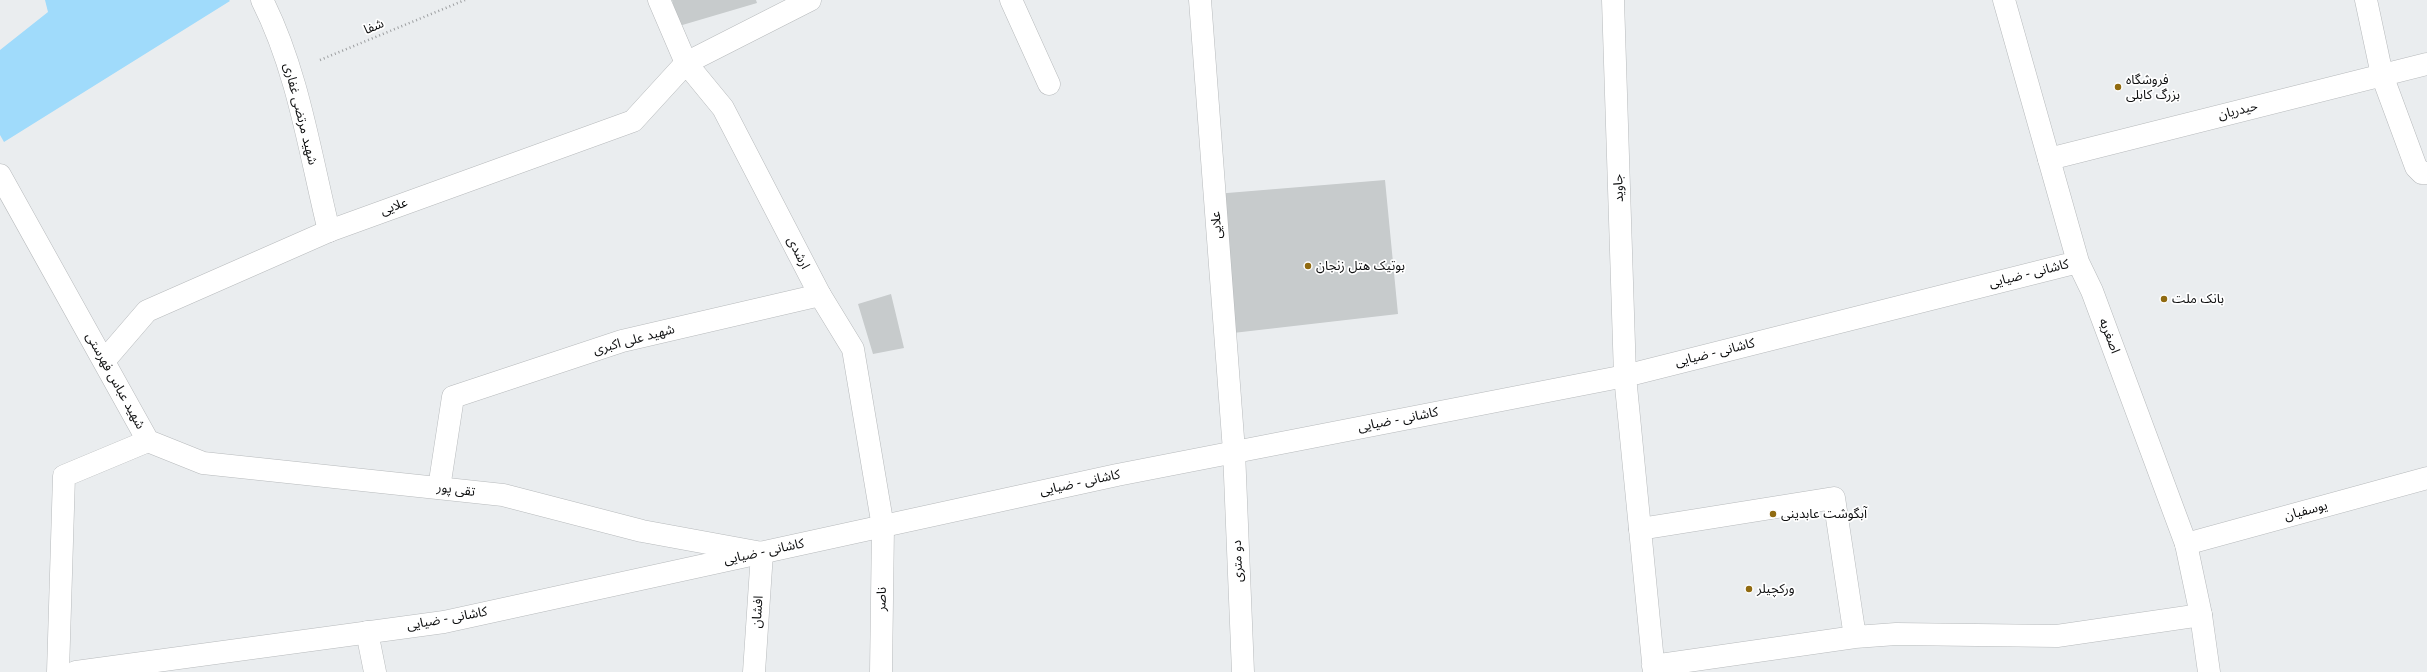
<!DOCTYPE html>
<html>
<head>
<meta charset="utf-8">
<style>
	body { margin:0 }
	canvas { display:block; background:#eaedef }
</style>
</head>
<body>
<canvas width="2427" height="672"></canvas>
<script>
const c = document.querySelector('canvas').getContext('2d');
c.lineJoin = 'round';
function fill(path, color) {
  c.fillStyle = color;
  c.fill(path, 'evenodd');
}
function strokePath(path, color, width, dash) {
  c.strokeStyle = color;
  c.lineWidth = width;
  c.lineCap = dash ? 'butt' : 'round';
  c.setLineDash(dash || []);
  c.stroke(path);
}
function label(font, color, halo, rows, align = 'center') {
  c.font = font + ' Arial,"Noto Sans Arabic",sans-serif';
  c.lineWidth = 3.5;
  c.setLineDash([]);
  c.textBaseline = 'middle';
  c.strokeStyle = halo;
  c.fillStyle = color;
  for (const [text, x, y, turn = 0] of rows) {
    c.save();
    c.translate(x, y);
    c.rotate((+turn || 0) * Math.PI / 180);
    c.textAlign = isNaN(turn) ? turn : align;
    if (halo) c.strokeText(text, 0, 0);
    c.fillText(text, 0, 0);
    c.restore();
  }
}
const green = new Path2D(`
	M45,0H229L230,1L4,142L0,135V50L48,12Z`);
const building = new Path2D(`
	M672,0H756L757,3L679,26Z
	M1385,180L1398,314L1233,333L1215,194Z
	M891,294L904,348L873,354L858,304Z`);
const path = new Path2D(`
	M320,60L465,0`);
const lane = new Path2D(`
	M1200,0L1234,451
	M0,175L148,441L64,476L58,672
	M104,361L147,311L329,231L633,121L686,63L723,108L820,295L853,349L883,527
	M1625,376L1640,529
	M148,441L203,463L503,495L642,531L762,553`);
const street = new Path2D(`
	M262,0C298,71 310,154 329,231
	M659,0L686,63L810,0
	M1011,0L1049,84
	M1613,0L1625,376
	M2366,0L2382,75L2416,167L2422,173H2427
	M2049,159L2427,64
	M1234,451L1243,672
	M439,488L453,397L622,341L820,295
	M2186,544L2427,478
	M367,632L375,672
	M1653,666L1855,637L1896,634L2057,636L2201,615
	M754,672L762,553
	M881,672L883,527
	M1654,672L1640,529L1834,498L1855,637`);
const secondary = new Path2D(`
	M2004,0L2078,262L2092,291L2186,544L2201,615L2209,672
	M76,672L444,622L1117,475L1625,376L2078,262`);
const markers = [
	[2118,87,4,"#906a10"],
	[1308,266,4,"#906a10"],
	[2164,299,4,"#906a10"],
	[1773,514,4,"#906a10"],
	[1749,589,4,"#906a10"]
];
const streetNames = [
	["شفا",374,27,-22],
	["حیدریان",2238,111,-14],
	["شهید مرتضی غفاری",300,114,76],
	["جاوید",1619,188,-92],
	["علایی",394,207,-20],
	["علایی",1217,225,-94],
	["ارشدی",798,253,63],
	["کاشانی - ضیایی",2029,274,-14],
	["اصغریه",2109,336,69],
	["شهید علی اکبری",634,340,-15],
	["کاشانی - ضیایی",1715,353,-14],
	["شهید عباس فهرستی",115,381,61],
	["کاشانی - ضیایی",1398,420,-11],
	["کاشانی - ضیایی",1080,483,-12],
	["تقی پور",456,490,7],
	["یوسفیان",2306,511,-15],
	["کاشانی - ضیایی",764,552,-12],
	["دو متری",1238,561,-92],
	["ناصر",882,599,-89],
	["افشان",758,612,-86],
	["کاشانی - ضیایی",447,619,-10]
];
const poiNames = [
	["فروشگاه",2126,80],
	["بزرگ کابلی",2126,95],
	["بوتیک هتل زنجان",1316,266],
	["بانک ملت",2172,299],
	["آبگوشت عابدینی",1781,514],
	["ورکچیلر",1757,589]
];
fill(green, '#a0dbfb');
fill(building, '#c7cbcc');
strokePath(lane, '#b7babc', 23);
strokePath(street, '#b7babc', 23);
strokePath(secondary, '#b7babc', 23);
strokePath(path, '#9c9ea0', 2.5, [1, 3]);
strokePath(lane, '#fff', 22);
strokePath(street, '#fff', 22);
strokePath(secondary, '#fff', 22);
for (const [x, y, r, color] of markers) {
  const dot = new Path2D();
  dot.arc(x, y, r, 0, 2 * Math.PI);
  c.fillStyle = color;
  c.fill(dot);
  strokePath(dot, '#fff', 1.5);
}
label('13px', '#0c0d0e', '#fff', streetNames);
label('13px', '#0c0d0e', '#fff', poiNames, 'left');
</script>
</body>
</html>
